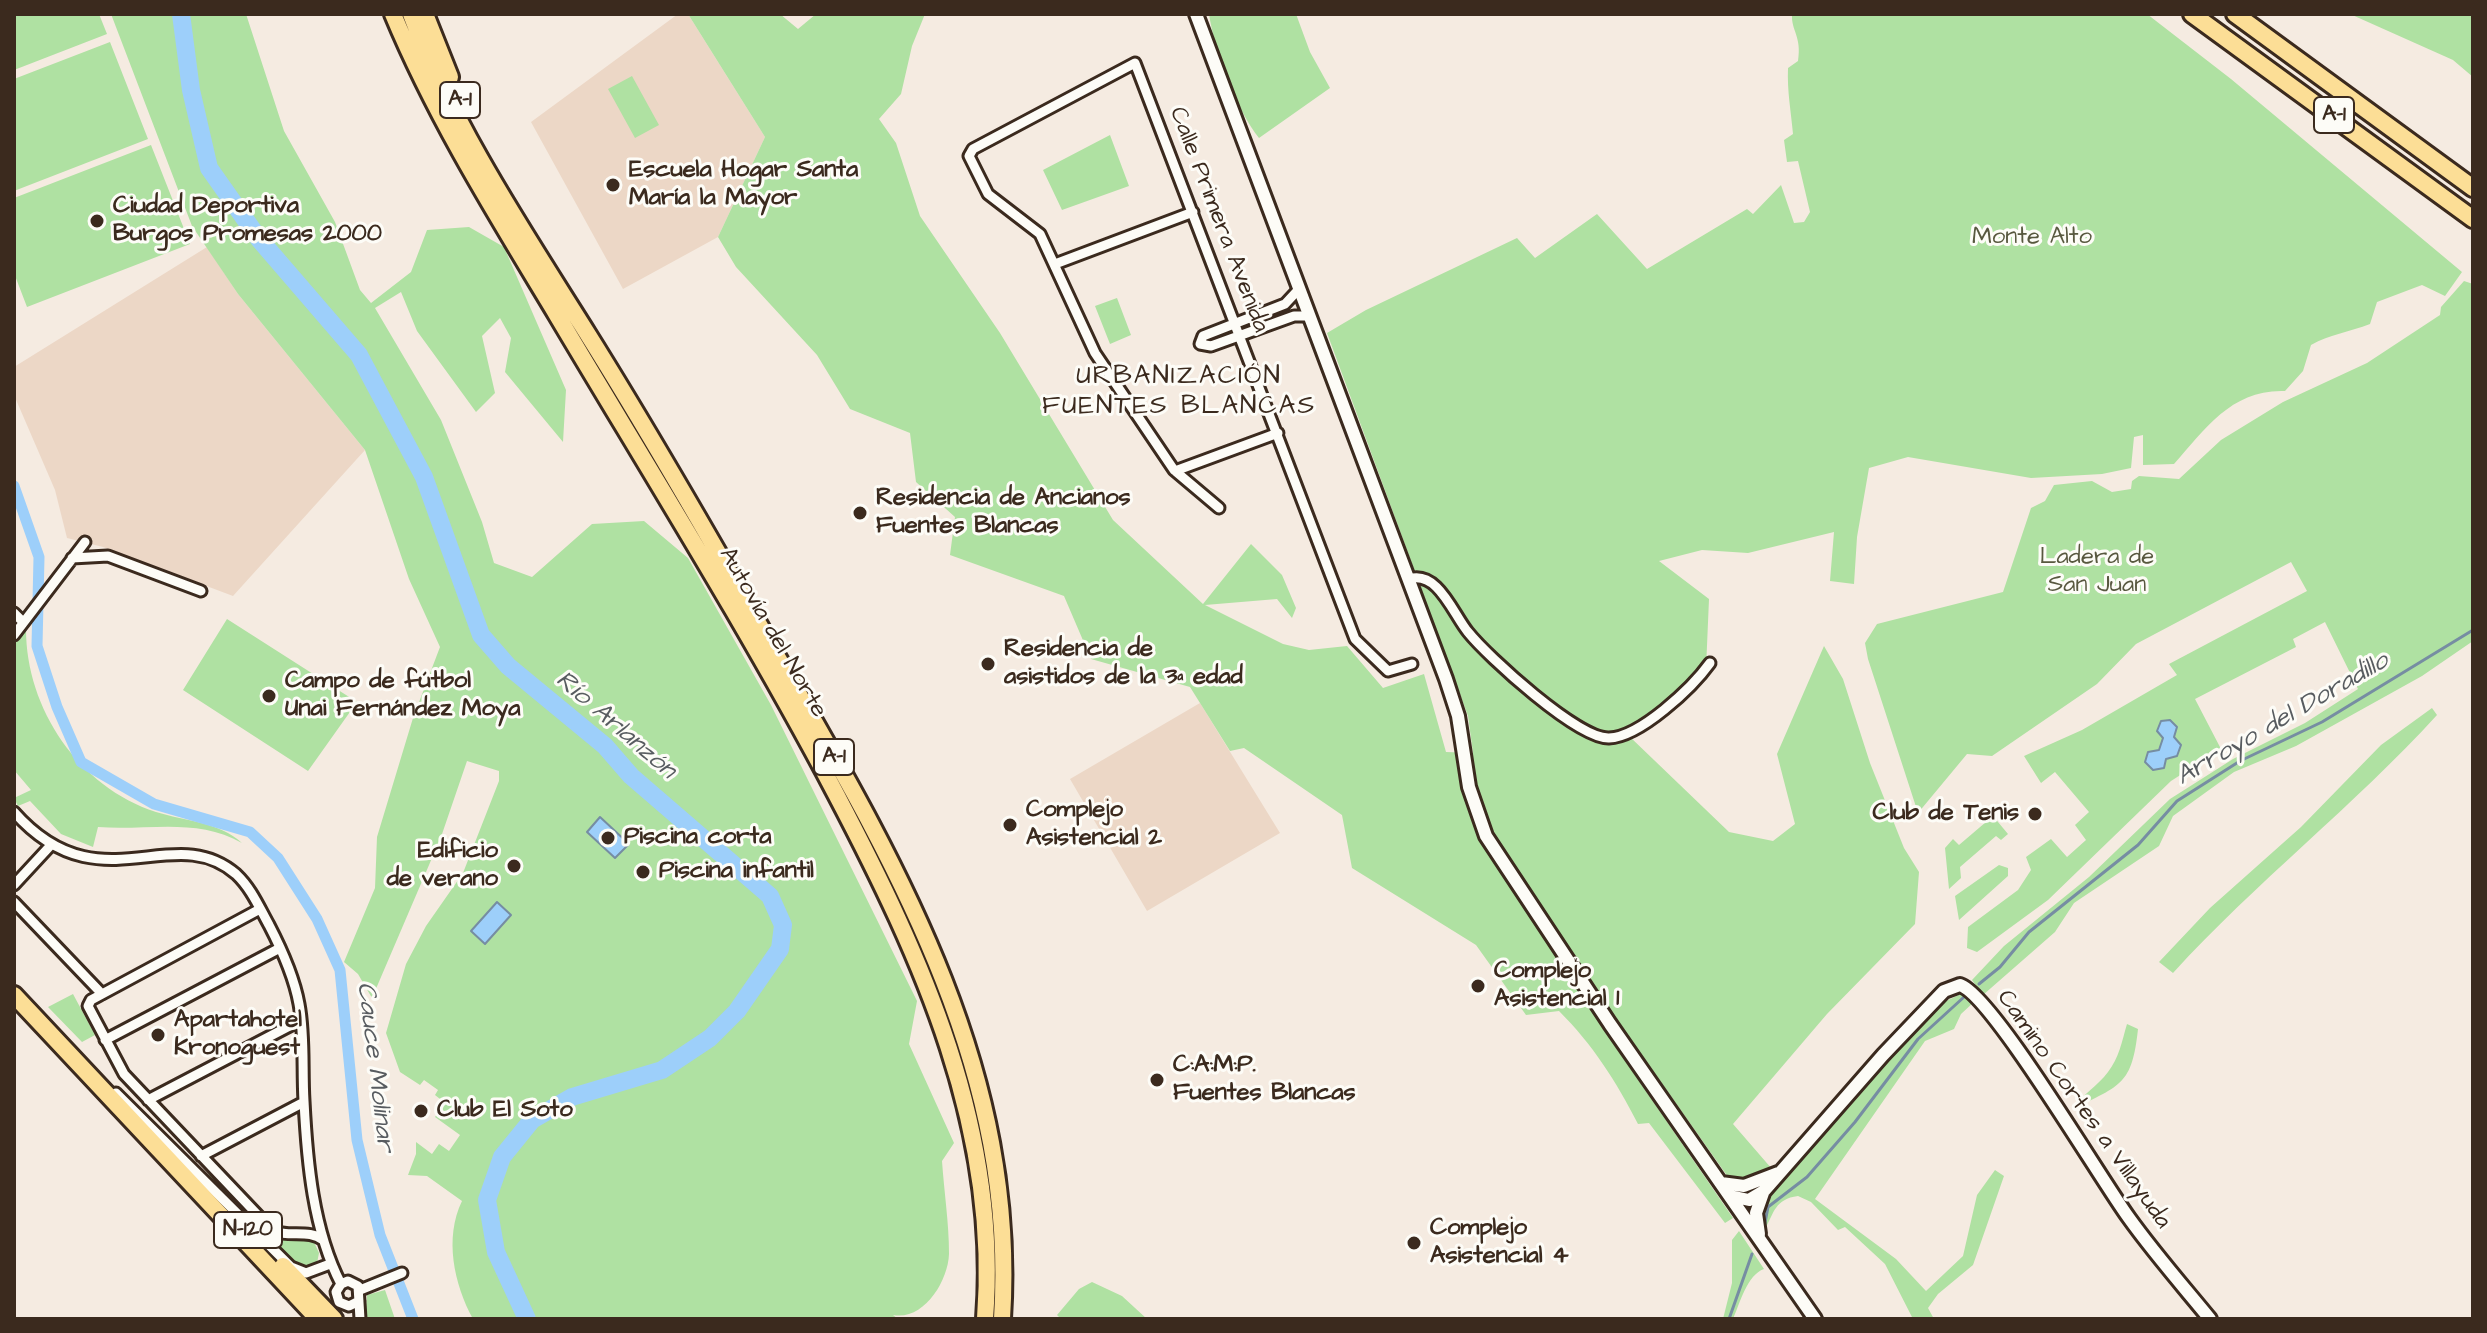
<!DOCTYPE html>
<html>
<head>
<meta charset="utf-8">
<style>
	body { margin:0 }
	#map { position:relative; width:2487px; height:1333px; overflow:hidden; background:#f5ebe1; font-family:"Architects Daughter",sans-serif }
	canvas { display:block }
	.frame { position:absolute; inset:0; border:16px solid #3b2a1e; pointer-events:none }
</style>
</head>
<body>
<div id="map">
<canvas width="2487" height="1333"></canvas>
<div class="frame"></div>
</div>
<script>
const c = document.querySelector('canvas').getContext('2d');
c.lineJoin = 'round';
function fill(path, color) {
  c.fillStyle = color;
  c.fill(path, 'evenodd');
}
function strokePath(path, color, width, dash) {
  c.strokeStyle = color;
  c.lineWidth = width;
  c.lineCap = dash ? 'butt' : 'round';
  c.setLineDash(dash || []);
  c.stroke(path);
}
function label(font, color, halo, rows, align = 'center') {
  c.font = font + ' "Architects Daughter",sans-serif';
  c.lineWidth = 6;
  c.setLineDash([]);
  c.textBaseline = 'middle';
  c.strokeStyle = halo;
  c.fillStyle = color;
  for (const [text, x, y, turn = 0] of rows) {
    c.save();
    c.translate(x, y);
    c.rotate((+turn || 0) * Math.PI / 180);
    c.textAlign = isNaN(turn) ? turn : align;
    if (halo) c.strokeText(text, 0, 0);
    c.fillText(text, 0, 0);
    c.restore();
  }
}
const built = new Path2D(`
	M678,14H688L765,137L718,237L623,289L531,122Z
	M207,247L238,294L365,450L233,596L103,547L67,538L55,490L14,395V367Z
	M1200,703L1280,833L1147,911L1070,779Z`);
const green = new Path2D(`
	M14,14H99L107,34L14,70Z
	M111,14H246L284,131L335,222L360,290L371,303L411,272L427,230L469,227L504,247L566,390L563,442L505,372L511,338L500,318L482,336L495,393L476,412L417,331L401,292L375,308L441,420L482,522L494,563L532,577L592,524L644,521L688,558L771,705L917,1001L909,1044L954,1143L942,1161C944,1191 949,1223 949,1254C948,1282 923,1321 893,1315L898,1319H473C454,1284 444,1238 462,1201L427,1176L408,1175L416,1154V1142L432,1154L439,1144L449,1151L460,1135L435,1117L445,1103L435,1095L438,1090L424,1080L420,1085L400,1072L386,1033L406,964L426,926L463,873L499,781V771L467,761L441,837L372,998L358,974L344,962L375,888L377,837L413,718L440,647L409,579L365,450L238,294L192,226Z
	M688,14H780L798,29L816,14H925L912,46L901,94L879,119L896,143L920,216L1000,333L1113,520L1203,604L1251,544L1282,575L1296,608L1292,618L1277,599L1205,605L1283,644L1309,650L1347,646L1383,688L1424,674L1446,752L1473,753L1468,716L1327,333L1366,310L1517,238L1535,258L1597,214L1647,269L1747,209L1753,214L1781,185L1794,223L1804,222L1810,212L1798,161L1787,162L1784,140L1793,134C1791,111 1787,91 1788,68L1798,61C1802,36 1791,31 1792,14H2147L2231,79L2462,272L2445,296L2422,285L2377,302L2370,324C2350,332 2330,334 2311,345L2303,371L2285,391C2232,389 2206,428 2174,464L2143,465V435L2134,437L2131,468L2102,474L2031,478L1908,457L1869,468L1857,537L1854,584L1830,581L1834,532L1748,553L1702,550L1659,561L1709,599L1706,669L1629,736L1729,832L1773,841L1795,824L1777,754L1824,646L1843,679L1870,763L1904,848L1919,872L1915,924L1827,1014L1733,1124L1772,1169L1739,1182L1728,1177L1617,1020L1604,1030L1733,1218L1725,1223L1649,1123L1638,1124C1616,1081 1593,1045 1559,1011L1526,1015L1476,945L1352,868L1342,815L1244,748L1230,751L1190,687L1091,659L1064,596L950,555L955,517L916,482L910,433L850,409L817,355L736,267L718,237L765,137Z
	M1209,14H1296L1310,52L1330,88L1259,138C1237,111 1214,49 1209,14Z
	M2350,14H2473V77L2453,60Z
	M110,42L148,139L14,191V79Z
	M632,76L659,125L635,138L608,89Z
	M1110,135L1129,186L1062,210L1043,170Z
	M151,145L190,244L27,307L14,273V198Z
	M2464,281L2473,284V641L2422,676L2296,746L2234,772L2173,816L2159,846L2074,903L2055,932L1983,995L1972,980L2004,946L2089,877L2170,799L2233,759L2305,723L2358,689L2325,622L2293,639L2296,647L2195,699L2221,749L2171,781L2048,900L1977,952L1967,948L1968,927L2018,890L2031,870L2026,857L2051,839L2067,857L2086,840L2075,825L2089,812L2055,772L2041,783L2024,756L2082,730L2177,675L2169,664L2307,591L2291,562L2136,644L2097,684L1992,756L1967,754L1918,813L1868,659L1865,643L1877,624L2003,592L2031,508L2045,501L2054,485L2092,481L2112,492L2131,489L2132,481L2139,476L2179,479L2221,440L2283,402L2367,363L2440,315L2441,307Z
	M1117,298L1131,335L1110,344L1095,306Z
	M227,619L357,702L308,771L183,690Z
	M26,629C26,709 79,787 156,812C185,821 219,822 242,843C197,817 147,831 98,827L93,847L61,834L30,801L18,806L14,798L31,790L14,770V643Z
	M2432,708L2437,715C2354,806 2256,882 2173,973L2159,962L2210,908L2301,827L2381,745Z
	M1993,816L2008,834L2001,840L1996,836L1960,867L1961,878L1949,889L1945,848L1953,839L1959,845Z
	M1999,865L2008,868V876L1959,920L1955,896Z
	M1965,992L1974,1002L1961,1014L1954,1029L1925,1041L1815,1199L1896,1259L1926,1291L1963,1256L1977,1195L1995,1170L2004,1176L1973,1265L1938,1294L1928,1308L1934,1319H1913L1885,1264L1845,1227L1838,1230L1811,1202L1798,1196C1775,1199 1774,1213 1766,1227L1765,1207L1770,1196L1882,1065L1944,1002Z
	M73,994L95,1035L82,1042L48,1007Z
	M2127,1024L2138,1029C2132,1085 2121,1085 2073,1109C2082,1094 2098,1086 2108,1072C2119,1058 2122,1041 2127,1024Z
	M211,1172L268,1233L278,1237L312,1238L319,1253L317,1263L308,1269L296,1264L208,1175Z
	M1739,1231L1764,1269C1747,1275 1740,1303 1733,1319H1723L1732,1283V1240Z
	M1092,1282L1122,1296L1147,1319H1061L1057,1315L1079,1289Z
	M385,1290L395,1319H365L367,1295Z`);
const water = new Path2D(`
	M2170,720L2177,727L2174,737L2181,745L2177,756L2166,759L2164,768L2153,770L2145,762L2148,752L2159,750L2163,738L2157,731L2161,721Z
	M600,817L629,844L615,858L587,832Z
	M497,902L511,915L485,944L471,931Z`);
const stream = new Path2D(`
	M1979,984L2000,967L2029,932L2138,845L2177,801L2240,761L2322,722L2473,630
	M1764,1228L1768,1207L1807,1177L1855,1122L1918,1039L1964,997
	M1729,1319L1752,1254`);
const canal = new Path2D(`
	M14,486L39,557L37,646L57,707L81,762L154,804L250,832L278,858L317,919L340,970L357,1140L380,1235L413,1319`);
const river = new Path2D(`
	M181,14L191,90L209,168L259,239L359,355L424,477L481,635L508,666L605,746L631,776L770,896L783,925L780,949L737,1011L710,1038L662,1070L572,1097L532,1120L502,1157L487,1200L496,1252L527,1319`);
const street = new Path2D(`
	M1055,264L1193,212
	M1299,289L1285,304L1203,336L1200,344L1211,346L1294,316H1310
	M1175,471L1278,433
	M1219,508L1174,470L1095,353L1040,234L988,194L969,156L973,149L1135,63L1355,639L1388,671L1412,664
	M72,558L108,556L201,591
	M1409,579C1438,570 1453,614 1468,632C1488,657 1578,739 1609,738C1640,737 1692,688 1710,663
	M14,613L23,622
	M14,635L85,542
	M14,812C99,908 172,819 236,874C251,888 259,907 269,925C282,950 294,976 299,1004C305,1036 302,1069 304,1101C307,1161 313,1230 341,1284
	M14,885L51,845
	M14,902L102,994
	M260,909L91,1000L88,1006L124,1074L271,1229C287,1239 308,1228 323,1240
	M105,1040L280,948
	M116,1093L291,1267L306,1273L330,1264
	M148,1100L301,1020
	M201,1156L304,1102
	M341,1284L348,1281L358,1286L360,1319
	M341,1284L336,1292L339,1302L349,1306L359,1301
	M360,1290L402,1273`);
const secondary = new Path2D(`
	M1196,14L1446,679L1458,716L1469,787L1486,836L1610,1024L1815,1319
	M1721,1183L1744,1186L1778,1173
	M1730,1196L1749,1200L1764,1191L1883,1055L1944,991L1960,985C1992,995 2101,1180 2129,1218C2154,1253 2183,1286 2210,1319
	M1759,1234L1756,1213L1763,1193`);
const highway = new Path2D(`
	M393,14C437,120 498,217 557,315C651,473 750,631 836,794C922,958 1000,1129 985,1319
	M411,14C453,127 523,231 587,333C654,440 717,550 779,660C898,867 1018,1071 1002,1319
	M425,14L450,77
	M2192,14L2473,219
	M2235,14L2473,188
	M14,995L318,1319
	M283,1266L334,1319`);
const markers = [
	[613,185,8,"#3b2a1e"],
	[97,221,8,"#3b2a1e"],
	[860,513,8,"#3b2a1e"],
	[988,664,8,"#3b2a1e"],
	[269,696,8,"#3b2a1e"],
	[2035,814,8,"#3b2a1e"],
	[1010,825,8,"#3b2a1e"],
	[608,838,8,"#3b2a1e"],
	[514,866,8,"#3b2a1e"],
	[643,872,8,"#3b2a1e"],
	[1478,986,8,"#3b2a1e"],
	[158,1035,8,"#3b2a1e"],
	[1157,1080,8,"#3b2a1e"],
	[421,1111,8,"#3b2a1e"],
	[1414,1243,8,"#3b2a1e"]
];
const shields = [
	[460,100,40],
	[2334,115,40],
	[834,757,40],
	[248,1230,68]
];
const shieldNames = [
	["A-1",460,100],
	["A-1",2334,115],
	["A-1",834,757],
	["N-120",248,1230]
];
const poiNames = [
	["Escuela Hogar Santa",629,171],
	["María la Mayor",629,199],
	["Ciudad Deportiva",113,207],
	["Burgos Promesas 2000",113,235],
	["Residencia de Ancianos",876,499],
	["Fuentes Blancas",876,527],
	["Residencia de",1004,650],
	["asistidos de la 3ª edad",1004,678],
	["Campo de fútbol",285,682],
	["Unai Fernández Moya",285,710],
	["Complejo",1026,811],
	["Asistencial 2",1026,839],
	["Club de Tenis",2019,814,"right"],
	["Piscina corta",624,838],
	["Edificio",498,852,"right"],
	["de verano",498,880,"right"],
	["Piscina infantil",659,872],
	["Complejo",1494,972],
	["Asistencial 1",1494,1000],
	["Apartahotel",174,1021],
	["Kronoguest",174,1049],
	["C:A:M:P.",1173,1066],
	["Fuentes Blancas",1173,1094],
	["Club El Soto",437,1111],
	["Complejo",1430,1229],
	["Asistencial 4",1430,1257]
];
const streetNames = [
	["Calle Primera Avenida",1218,220,69],
	["Autovía del Norte",772,633,60],
	["Camino Cortes a Villayuda",2083,1110,55]
];
const parkNames = [
	["Monte Alto",2032,238],
	["Ladera de",2097,558],
	["San Juan",2097,586]
];
const neighbourhoodNames = [
	["URBANIZACIÓN",1179,378],
	["FUENTES BLANCAS",1179,408]
];
const waterNames = [
	["Arroyo del Doradillo",2283,720,-30],
	["Río Arlanzón",615,726,41],
	["Cauce Molinar",374,1067,83]
];
fill(built, '#ecd7c6');
fill(green, '#afe1a2');
fill(water, '#9dcffa');
strokePath(water, '#768da2', 2);
strokePath(stream, '#768da2', 3);
strokePath(canal, '#9dcffa', 11);
strokePath(river, '#9dcffa', 18);
strokePath(street, '#3b2a1e', 15);
strokePath(secondary, '#3b2a1e', 18);
strokePath(highway, '#3b2a1e', 22);
strokePath(street, '#fdfcf7', 9);
strokePath(secondary, '#fdfcf7', 12);
strokePath(highway, '#fcde96', 16);
for (const [x, y, r, color] of markers) {
  const dot = new Path2D();
  dot.arc(x, y, r, 0, 2 * Math.PI);
  c.fillStyle = color;
  c.fill(dot);
  strokePath(dot, '#fdfcf7', 3);
}
for (const [x, y, w] of shields) {
  const box = new Path2D();
  box.roundRect(x - w / 2, y - 18, w, 36, 6);
  c.fillStyle = '#fdfcf7';
  c.fill(box);
  strokePath(box, '#3b2a1e', 2);
}
label('bold 22px', '#3b2a1e', null, shieldNames);
label('bold 24px', '#3b2a1e', '#fdfcf7', poiNames, 'left');
label('24px', '#3b2a1e', '#fdfcf7', streetNames);
label('24px', '#58583f', '#fdfcf7', parkNames);
c.letterSpacing = '2px';
label('26px', '#3b2a1e', '#fdfcf7', neighbourhoodNames);
c.letterSpacing = '0px';
label('italic 26px', '#585c60', '#fdfcf7', waterNames);
</script>
</body>
</html>
